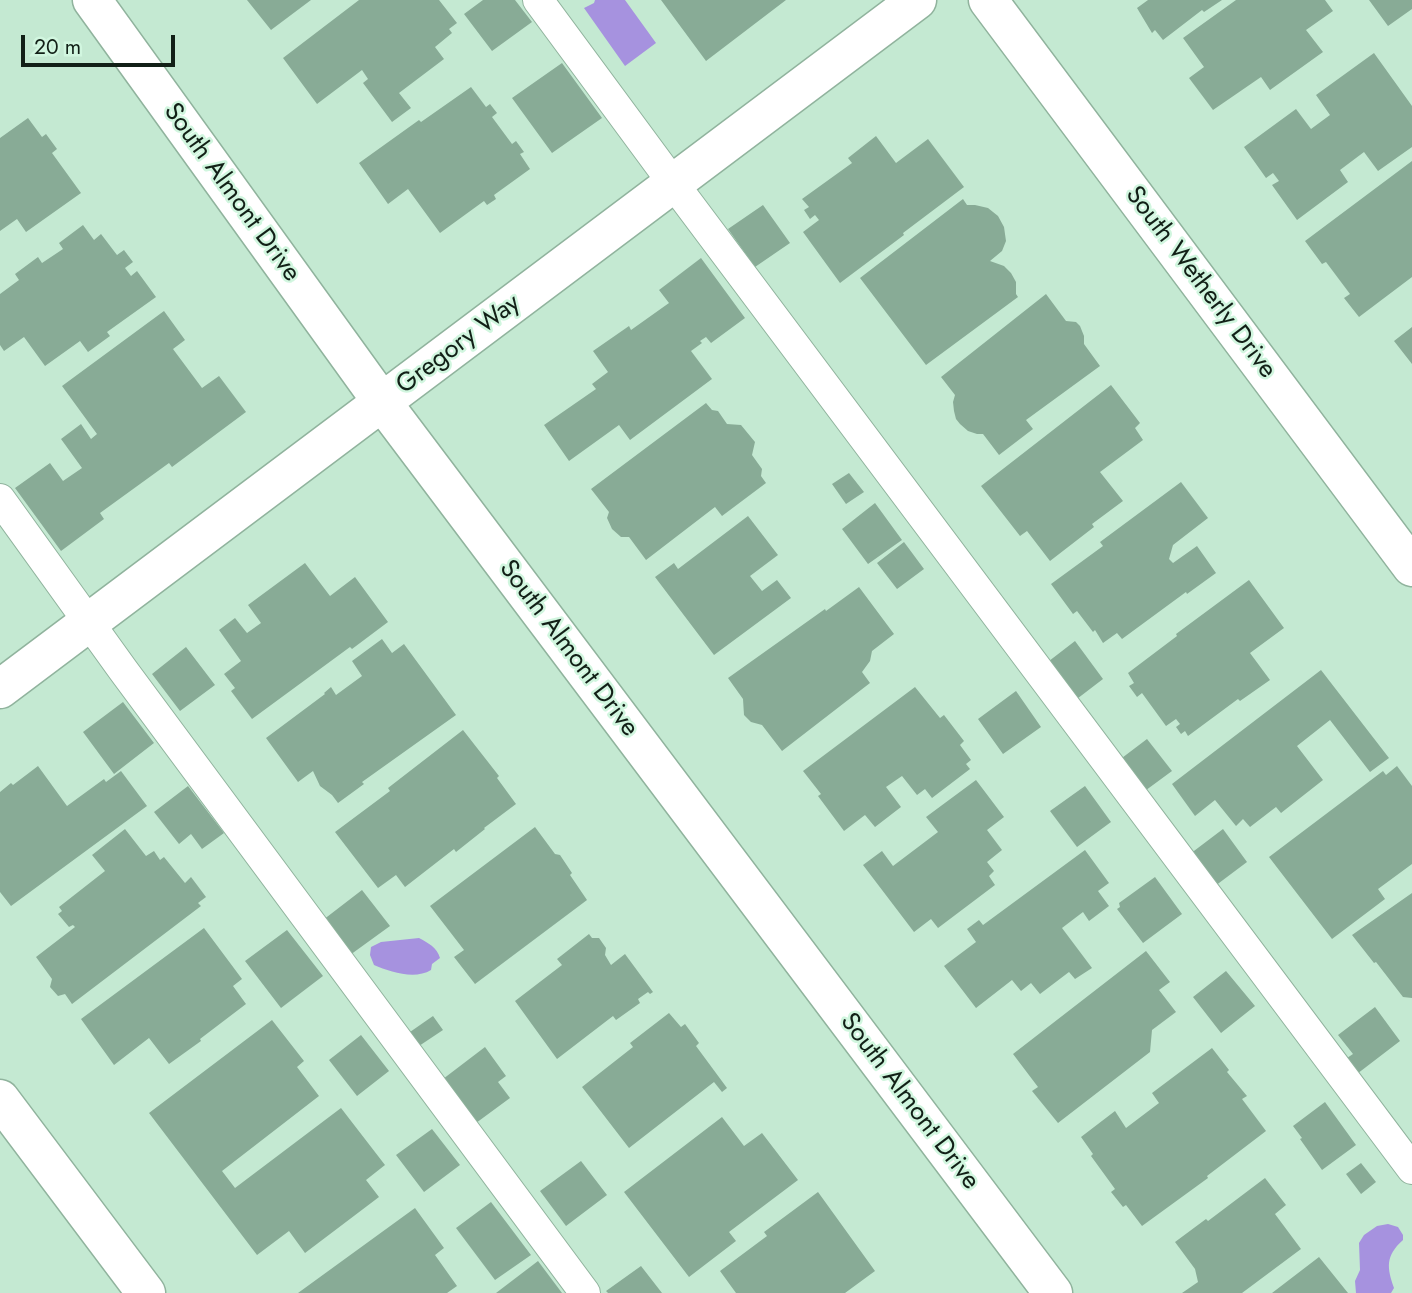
<!DOCTYPE html>
<html>
<head>
<meta charset="utf-8">
<style>
	body { margin:0 }
	#map { position:relative; width:1412px; height:1293px; overflow:hidden; background:#c4e9d2; font-family:Jost,sans-serif }
	canvas { display:block }
	.scale { position:absolute; left:21px; top:35px; width:154px; height:32px; box-sizing:border-box; border:4px solid #122017; border-top:0; padding-left:9px; font-size:21px; line-height:24px; white-space:nowrap; color:#122017; -webkit-text-stroke:5px #d1f6df; paint-order:stroke }
</style>
</head>
<body>
<div id="map">
<canvas width="1412" height="1293"></canvas>
<div class="scale">20 m</div>
</div>
<script>
const c = document.querySelector('canvas').getContext('2d');
c.lineJoin = 'round';
function fill(path, color) {
  c.fillStyle = color;
  c.fill(path, 'evenodd');
}
function strokePath(path, color, width, dash) {
  c.strokeStyle = color;
  c.lineWidth = width;
  c.lineCap = dash ? 'butt' : 'round';
  c.setLineDash(dash || []);
  c.stroke(path);
}
function label(font, color, halo, rows, align = 'center') {
  c.font = font + ' Jost,sans-serif';
  c.lineWidth = 5;
  c.setLineDash([]);
  c.textBaseline = 'middle';
  c.strokeStyle = halo;
  c.fillStyle = color;
  for (const [text, x, y, turn = 0] of rows) {
    c.save();
    c.translate(x, y);
    c.rotate((+turn || 0) * Math.PI / 180);
    c.textAlign = isNaN(turn) ? turn : align;
    if (halo) c.strokeText(text, 0, 0);
    c.fillText(text, 0, 0);
    c.restore();
  }
}
const water = new Path2D(`
	M595,0H625L656,43L625,66L584,8L594,3Z
	M419,938C428,943 437,947 440,958L432,964L431,970C415,980 390,972 374,965L370,955L371,947L381,942Z
	M1388,1224L1398,1227L1403,1235V1240C1385,1256 1387,1268 1394,1288L1391,1293H1356L1355,1281L1360,1270L1359,1243L1364,1235L1377,1226Z`);
const building = new Path2D(`
	M247,0H311L271,30Z
	M359,0H439L457,23L449,29L452,33L435,47L444,59L399,93L411,108L392,122L363,83L368,79L362,70L317,104L283,58Z
	M483,0H515L532,22L492,51L464,14Z
	M661,0H786L706,61Z
	M1148,0H1222L1204,12L1202,10L1163,40L1155,30L1152,33L1137,8Z
	M1236,0H1325L1333,11L1306,30L1323,52L1270,90L1261,77L1213,110L1189,78L1204,67L1183,38Z
	M1369,0H1412V9L1388,26Z
	M1374,53L1412,106V147L1378,171L1364,152L1340,170L1348,182L1297,220L1272,185L1279,181L1273,173L1266,178L1244,147L1296,109L1311,129L1330,115L1316,95Z
	M562,63L602,118L552,153L512,98Z
	M471,87L486,107L490,104L497,113L492,117L512,144L516,141L524,152L520,154L530,169L494,195L496,199L487,205L484,201L440,233L408,189L388,204L359,163L419,120L421,122Z
	M28,118L42,137L46,134L57,149L52,153L81,193L26,232L17,219L0,231V138Z
	M876,136L896,163L928,139L964,187L903,233L904,235L840,283L803,232L819,220L815,215L810,219L804,210L809,207L802,199L852,163L848,158Z
	M1412,161V277L1359,317L1344,298L1350,294L1326,262L1322,264L1305,241Z
	M963,199L967,205H975L988,208L998,216L1004,227L1006,241L1002,251L990,261L1004,266L1011,273L1016,282V294L1018,297L926,365L860,278Z
	M763,205L790,243L755,267L728,229Z
	M83,225L94,240L101,234L117,255L124,250L133,262L125,268L131,276L137,271L156,297L107,332L110,336L88,352L80,341L45,366L24,337L4,351L0,345V294L19,280L15,274L38,257L42,263L63,249L59,243Z
	M701,258L745,318L711,343L706,337L700,341L702,343L691,351L712,379L630,440L619,425L569,461L544,425L596,389L592,384L608,372L593,351L629,326L631,330L669,303L659,290Z
	M1046,294L1066,321L1076,322L1080,326L1084,336V344L1100,366L1026,420L1033,429L999,455L983,434H977L968,431L960,424L956,419L954,411L953,402L955,395L941,377Z
	M164,311L185,340L173,349L202,388L219,376L246,412L172,467L169,463L100,513L104,519L61,551L15,488L50,463L63,481L82,468L61,439L81,424L91,439L97,434L62,386Z
	M1412,327V364L1394,341Z
	M1111,385L1140,423L1135,428L1143,440L1100,472L1123,501L1092,524L1094,527L1050,561L1027,531L1020,536L981,486Z
	M706,403L712,410L718,411L727,424L741,425L755,442L752,455L762,469L761,476L766,483L722,516L715,507L646,560L629,537H621L612,529L607,518L609,512L591,489Z
	M849,473L864,492L846,504L832,484Z
	M1181,482L1208,518L1173,545L1169,559L1173,563L1197,546L1216,573L1187,594L1186,592L1122,639L1117,633L1103,643L1095,630L1093,632L1077,611L1073,614L1051,584L1103,546L1100,542Z
	M875,503L902,540L868,564L842,529Z
	M748,516L778,555L750,576L762,591L777,580L791,598L714,655L655,577L674,563L678,569Z
	M904,542L924,569L897,589L877,563Z
	M305,563L330,596L355,577L388,622L352,649L350,647L252,719L231,691L235,688L224,674L241,661L219,630L235,618L247,633L261,623L248,605Z
	M1249,580L1284,628L1250,653L1270,680L1240,701L1238,699L1188,736L1185,731L1181,734L1176,727L1180,724L1176,719L1166,726L1142,693L1137,697L1129,686L1134,683L1128,673L1177,636L1176,634Z
	M859,587L894,634L872,651L870,661L862,672L870,683L782,751L762,725L751,722L744,715L743,699L728,678L825,609L826,611Z
	M382,639L392,653L404,644L456,715L362,782L364,784L338,803L332,795L320,786L313,771L298,782L266,738L325,694L324,693L331,687L336,695L362,676L352,661Z
	M1075,641L1103,679L1069,705L1040,668Z
	M186,647L215,685L180,711L152,674Z
	M1321,670L1389,758L1370,772L1330,720L1297,746L1323,780L1281,813L1276,807L1250,827L1243,819L1236,826L1215,800L1195,816L1172,784Z
	M915,687L940,718L944,715L964,741L960,745L971,760L966,764L970,769L932,798L925,789L917,795L902,776L886,787L901,807L875,827L865,815L844,831L818,796L821,794L803,771Z
	M1016,691L1041,727L1003,754L978,719Z
	M123,702L154,743L114,774L83,732Z
	M463,730L499,776L497,778L516,804L484,828L485,829L456,852L454,849L405,887L396,875L378,888L335,832L390,791L388,788Z
	M1147,739L1172,771L1138,796L1114,764Z
	M38,766L67,806L104,779L106,782L121,771L147,806L11,906L0,892V792L11,783L13,785Z
	M1397,766L1412,786V864L1378,889L1385,899L1332,939L1269,857L1383,771L1386,775Z
	M976,780L1004,817L987,830L1002,850L987,862L994,871L989,876L995,885L938,928L931,919L914,932L863,865L882,851L893,866L938,832L926,817Z
	M188,786L224,833L202,849L191,834L179,844L154,812Z
	M1085,786L1111,822L1077,847L1050,811Z
	M535,827L555,854L560,855L572,873L570,875L587,900L475,984L454,957L464,950L430,906Z
	M125,829L146,856L154,851L160,860L164,857L185,883L191,877L206,897L198,903L201,906L72,1004L65,994L58,996L50,987L52,979L36,957L75,927L73,925L69,927L58,914L62,911L59,907L105,871L92,855Z
	M1223,829L1247,862L1211,889L1186,857Z
	M1085,850L1109,883L1098,891L1109,906L1089,921L1083,912L1062,928L1092,968L1075,979L1069,972L1040,994L1031,983L1021,991L1012,980L976,1008L944,966L976,942L967,929L979,920L983,925Z
	M1155,877L1182,914L1143,943L1117,909L1120,907L1119,903Z
	M362,890L390,926L350,955L323,920Z
	M1412,893V998L1403,997L1376,962L1374,963L1352,935Z
	M204,928L242,979L233,986L246,1004L200,1039L201,1041L169,1064L149,1038L114,1065L81,1019Z
	M287,930L323,976L281,1008L245,961Z
	M589,934L592,938H599L606,948L605,955L611,965L625,954L653,992L650,994L648,992L638,999L640,1003L616,1020L613,1016L557,1059L515,1001L562,965L557,959Z
	M1146,951L1170,982L1159,990L1176,1012L1152,1030L1150,1052L1058,1123L1032,1091L1038,1087L1013,1054Z
	M1226,971L1255,1006L1221,1033L1193,997Z
	M1375,1007L1400,1041L1353,1077L1341,1062L1353,1054L1338,1035Z
	M669,1013L681,1027L685,1024L699,1043L696,1046L727,1088L722,1092L714,1082L629,1148L582,1087L633,1047L630,1043Z
	M433,1016L443,1030L419,1046L410,1032Z
	M272,1020L304,1061L297,1067L319,1096L222,1171L235,1188L341,1108L385,1165L366,1180L379,1197L305,1253L289,1231L257,1255L149,1113Z
	M361,1035L389,1071L357,1096L329,1060Z
	M485,1047L506,1076L498,1082L510,1098L476,1123L443,1079Z
	M1212,1048L1229,1070L1227,1072L1247,1096L1242,1099L1266,1131L1207,1176L1208,1178L1142,1226L1126,1205L1123,1207L1111,1192L1115,1189L1091,1156L1093,1154L1081,1137L1115,1111L1126,1128L1159,1103L1152,1093Z
	M1325,1102L1356,1145L1322,1170L1300,1139L1302,1138L1293,1126Z
	M722,1117L744,1146L762,1133L798,1180L729,1232L736,1241L689,1277L624,1192Z
	M432,1129L460,1165L424,1192L396,1155Z
	M581,1161L607,1195L566,1226L540,1191Z
	M1361,1163L1376,1182L1361,1194L1346,1174Z
	M1265,1178L1286,1205L1275,1214L1301,1249L1242,1293H1182L1198,1282L1195,1269L1175,1242L1206,1219L1208,1221Z
	M818,1192L875,1271L845,1293H736L720,1271L767,1236L764,1232Z
	M491,1202L531,1255L495,1280L456,1228Z
	M415,1208L444,1248L435,1255L457,1286L447,1293H298Z
	M1319,1257L1348,1293H1272Z
	M538,1261L562,1293H496Z
	M641,1266L662,1293H608L606,1291Z`);
const lane = new Path2D(`
	M538,0L673,183L1412,1169
	M0,499L123,670L585,1293`);
const street = new Path2D(`
	M92,0L382,402L1053,1293
	M988,0L1412,567
	M0,689L917,0
	M0,1099L146,1293`);
const streetNames = [
	["South Almont Drive",231,193,54],
	["South Wetherly Drive",1200,283,53],
	["Gregory Way",459,345,-37],
	["South Almont Drive",568,649,53],
	["South Almont Drive",909,1102,53]
];
fill(water, '#a692df');
fill(building, '#88ab96');
strokePath(lane, '#90b39d', 32);
strokePath(street, '#90b39d', 41);
strokePath(lane, '#fff', 30);
strokePath(street, '#fff', 38);
label('26px', '#122017', '#d1f6df', streetNames);
</script>
</body>
</html>
